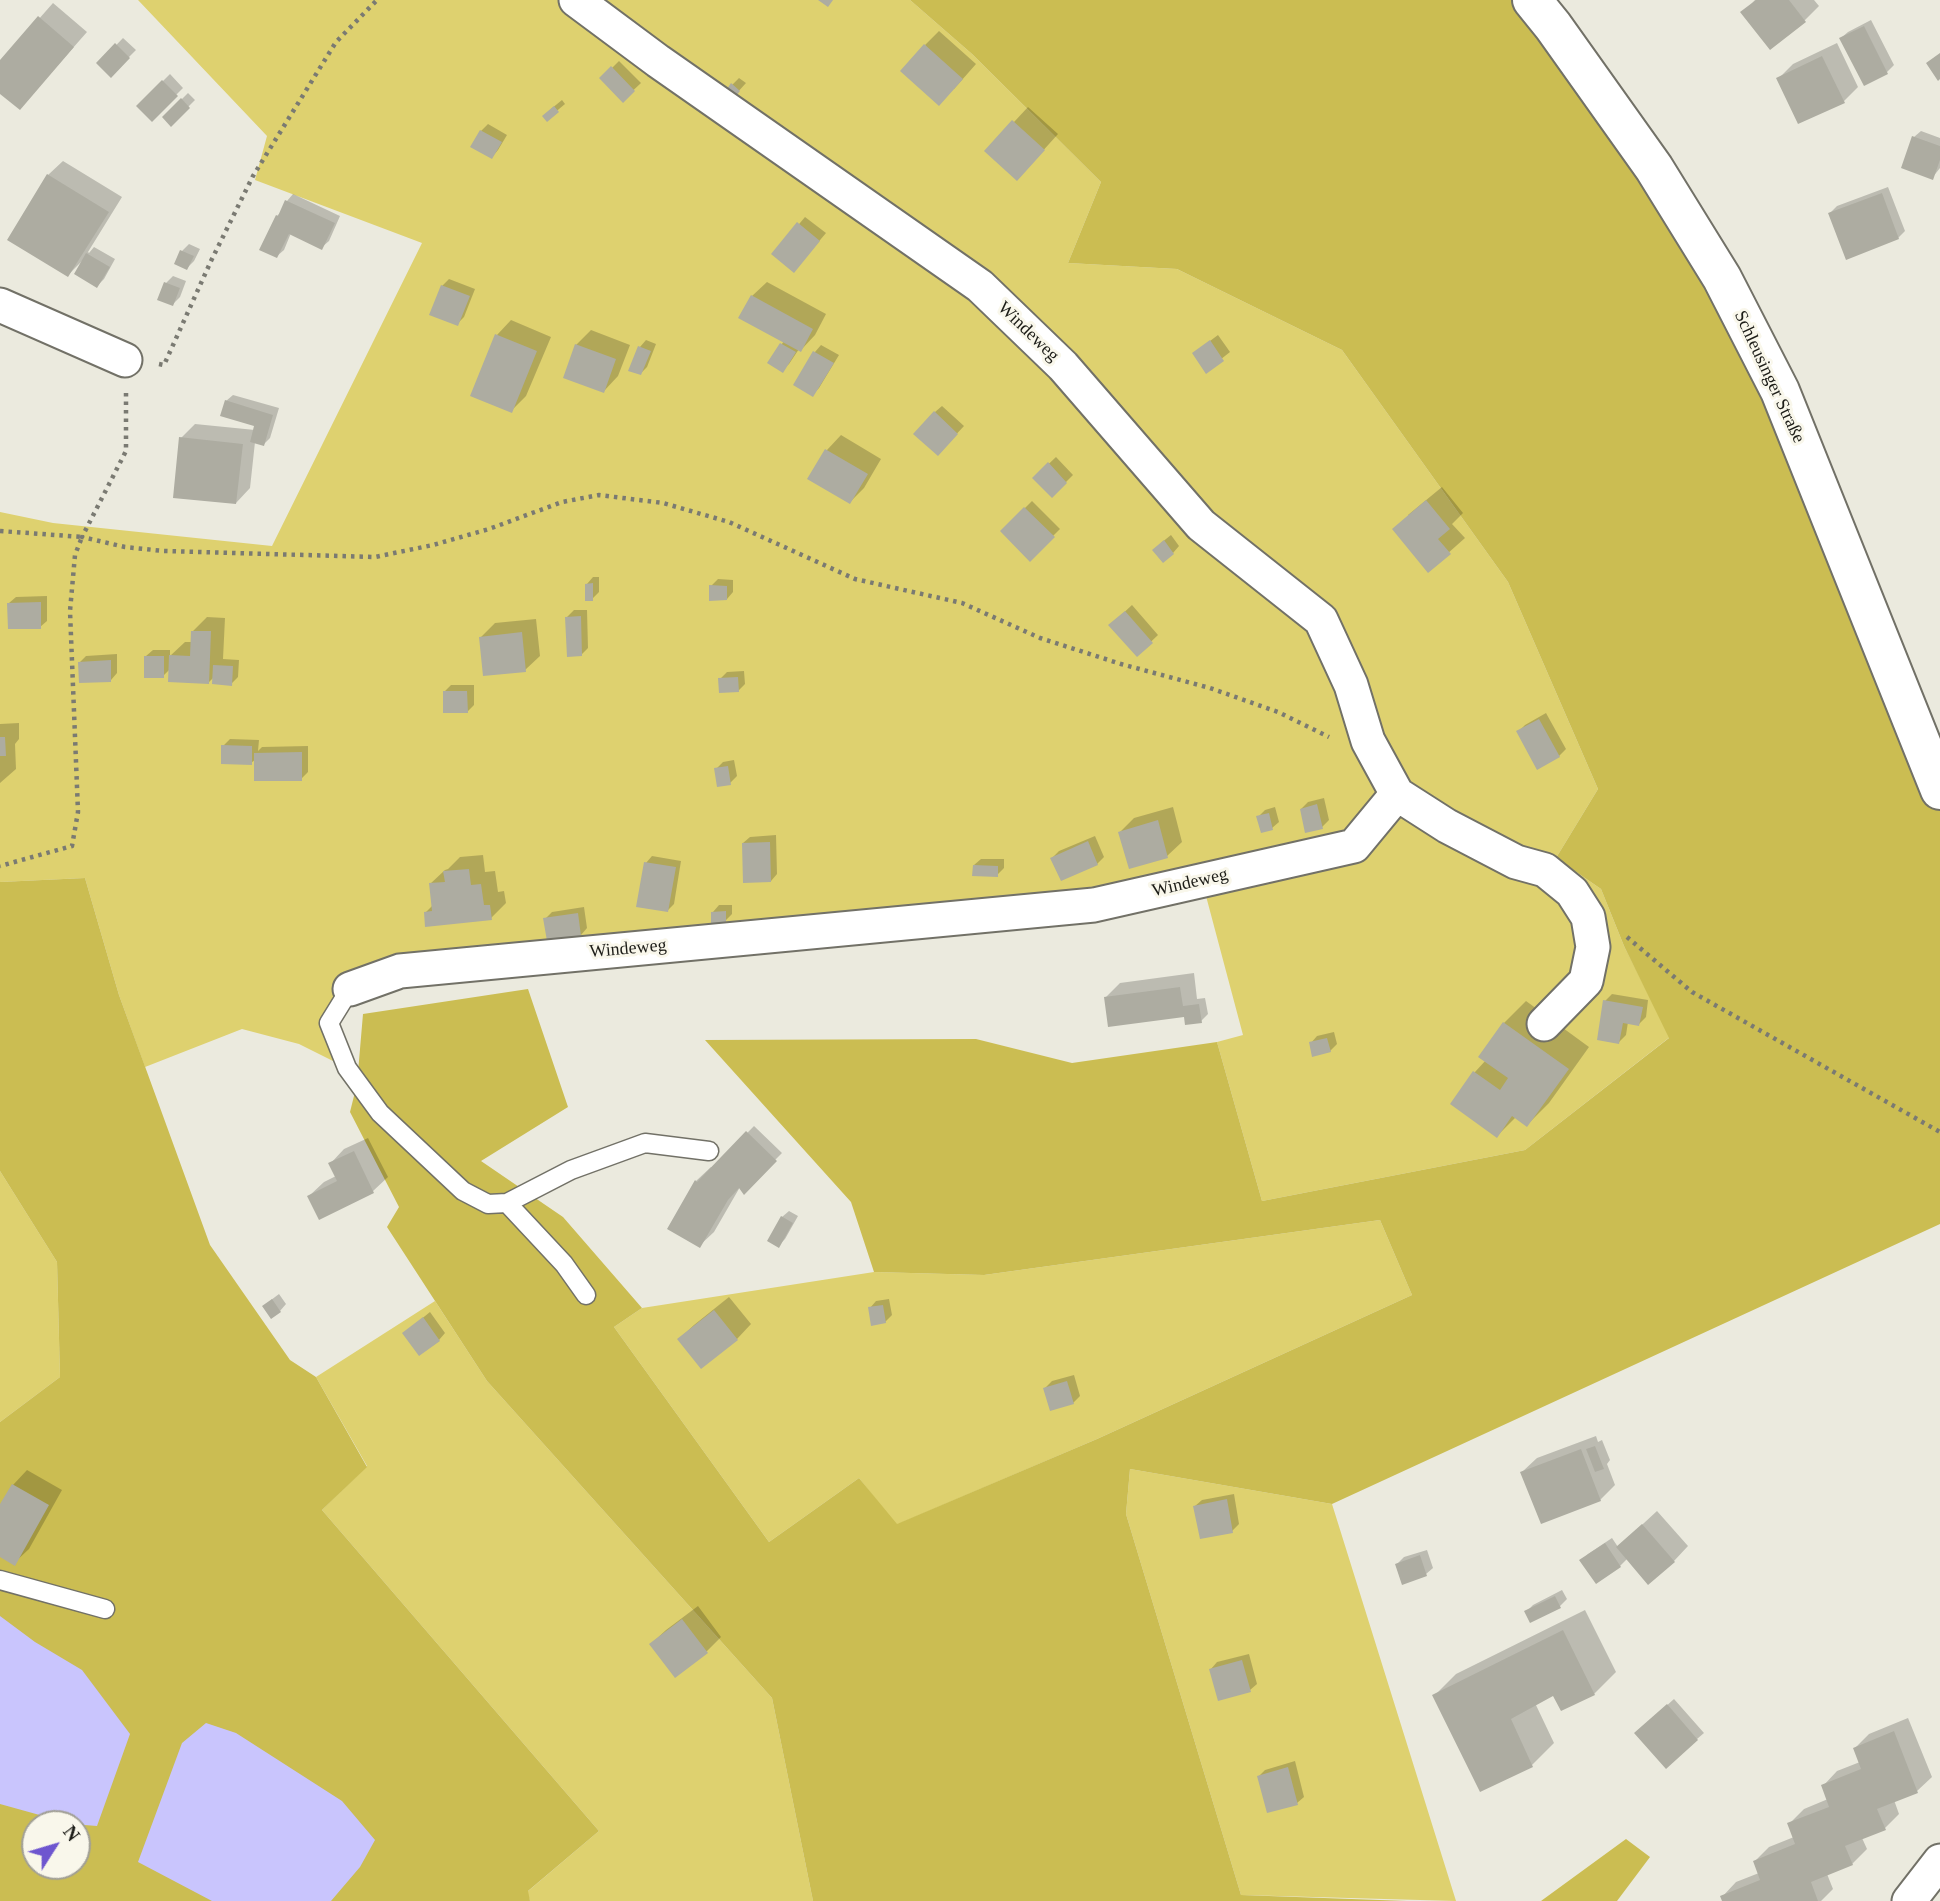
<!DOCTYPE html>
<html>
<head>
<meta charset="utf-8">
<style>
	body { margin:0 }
	#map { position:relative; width:1940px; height:1901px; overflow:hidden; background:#ebeade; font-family:Georgia,serif }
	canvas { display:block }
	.north { position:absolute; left:21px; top:1810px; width:70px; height:70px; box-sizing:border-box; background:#f9f7eb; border:2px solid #a19f96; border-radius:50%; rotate:53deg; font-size:19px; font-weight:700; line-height:28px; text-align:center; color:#1c1c17 }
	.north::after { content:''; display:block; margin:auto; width:24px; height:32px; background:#6e56cf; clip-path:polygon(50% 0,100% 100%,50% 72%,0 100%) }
</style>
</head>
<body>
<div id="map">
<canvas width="1940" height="1901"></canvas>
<div class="north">N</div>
</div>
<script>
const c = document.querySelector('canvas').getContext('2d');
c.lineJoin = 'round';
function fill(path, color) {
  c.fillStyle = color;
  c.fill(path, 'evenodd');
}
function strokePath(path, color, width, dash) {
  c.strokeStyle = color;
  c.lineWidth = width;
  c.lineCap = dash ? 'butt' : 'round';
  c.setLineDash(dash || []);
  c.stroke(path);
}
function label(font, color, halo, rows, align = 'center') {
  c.font = font + ' Georgia,serif';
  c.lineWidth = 6;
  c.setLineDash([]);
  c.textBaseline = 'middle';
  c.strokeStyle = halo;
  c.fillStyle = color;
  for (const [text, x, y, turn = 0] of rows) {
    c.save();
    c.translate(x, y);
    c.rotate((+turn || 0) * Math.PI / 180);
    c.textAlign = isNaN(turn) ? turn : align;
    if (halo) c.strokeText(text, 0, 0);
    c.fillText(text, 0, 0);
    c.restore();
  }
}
const green = new Path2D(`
	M138,0H910L972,54L1101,182L1068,263L1177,269L1342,350L1508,582L1598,789L1556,858L1601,889L1624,946L1670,1037L1525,1150L1262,1201L1217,1042L1243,1035L1202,881L350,989L329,1023L347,1068L299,1044L242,1029L145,1067L119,995L85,878L0,882V512L53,523L272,546L422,243L255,180L267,136Z
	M0,1171L57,1262L60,1377L0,1422Z
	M1380,1220L1412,1295L1097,1439L896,1525L859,1478L769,1542L614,1327L642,1308L874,1272L984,1275Z
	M435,1301L487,1381L772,1698L813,1901H530L527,1892L599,1831L322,1510L367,1466L316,1377Z
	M1130,1469L1332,1504L1456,1901L1241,1895L1126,1514Z`);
const forest = new Path2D(`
	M910,0H1532L1687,221L1940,790V1224L1332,1504L1130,1469L1126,1514L1241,1895L1407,1901H813L772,1698L487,1381L387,1227L399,1207L350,1112L357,1084L363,1014L528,989L568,1107L481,1161L563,1217L642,1308L614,1327L769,1542L859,1478L897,1524L1097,1439L1412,1295L1380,1220L984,1275L874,1272L851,1202L705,1040L976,1039L1072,1063L1217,1042L1262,1201L1525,1150L1669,1038L1624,946L1601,889L1556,858L1598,789L1508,582L1342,350L1177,269L1068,263L1101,182L972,54Z
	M85,878L119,995L210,1245L290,1360L316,1377L367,1467L322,1510L599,1831L528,1891L530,1901H0V1422L60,1377L57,1262L0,1171V882ZM35,1824H77V1866H35Z
	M1626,1839L1650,1857L1617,1901H1541Z`);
const water = new Path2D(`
	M0,1616L35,1642L82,1670L130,1734L97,1826L72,1824L0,1804Z
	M206,1723L236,1733L342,1801L375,1840L360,1867L331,1901H212L138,1862L182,1743Z`);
const shadow = new Path2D(`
	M1755,0H1814L1819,6L1805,20L1770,47L1743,13Z
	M53,3L87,32L20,108L0,91V63Z
	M1871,20L1894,65L1887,72L1864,83L1841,38L1848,32Z
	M939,31L976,64L954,89L925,45Z
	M123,38L136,50L111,75L99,63Z
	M1837,43L1858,87L1844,101L1779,78L1793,64Z
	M619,61L641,83L623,100L602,78Z
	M170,74L183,88L152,119L138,106Z
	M739,78L746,83L736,94L729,88Z
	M188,93L195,100L171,124L164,117Z
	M562,100L565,104L547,119L551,109Z
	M1028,107L1058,134L1031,164L987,151Z
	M488,124L507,135L498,150L492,157L481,131Z
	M1921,131L1940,138V168L1932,178L1914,137Z
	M63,161L122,197L88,252L89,253L94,247L115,259L104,279L97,286L82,261L68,275L48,175Z
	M1888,187L1905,231L1898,238L1830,213L1837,206Z
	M293,194L340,216L329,241L322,247L291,233L284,250L277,256V216L282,211L287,201Z
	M805,217L826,233L800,264L774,254Z
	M189,244L200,249L194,261L187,268L182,251Z
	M173,276L186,281L180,297L173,304L159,299L166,283Z
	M449,279L475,289L464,317L457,324L442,286Z
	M767,282L826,314L815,335L801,350L799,349L789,364L782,370L769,363L784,341L752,296Z
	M511,320L551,337L526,396L511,411L472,395L497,335Z
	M591,330L630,345L618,376L604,391L576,345Z
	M1218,335L1230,352L1206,371L1194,353Z
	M646,340L656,344L647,367L641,373L640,347Z
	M821,345L839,355L819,388L812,395L795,384L815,352Z
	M233,395L279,408L270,438L263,445L255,442L250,488L236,503L181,438L195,424L255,430L256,425L226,401Z
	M942,406L964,426L938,454L935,412Z
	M841,435L881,459L864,488L850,502L810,479L827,450Z
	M1056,457L1073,475L1052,496L1034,478Z
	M1442,487L1463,513L1452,524L1465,538L1429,570L1408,515Z
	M1032,501L1060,529L1030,559L1002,531Z
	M1171,535L1179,546L1173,553L1161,543Z
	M593,577H599V592L592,599L587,584Z
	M718,579L733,580V592L727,599L711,586Z
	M47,596V621L40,627L9,603L16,597Z
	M1132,605L1158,635L1137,655L1117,619Z
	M574,610H587L588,648L581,655L567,617Z
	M207,617L225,618L223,659L239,660L238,677L231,684L214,677L209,682L170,669L163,676L146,656L153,650H170V656L185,642H192V632Z
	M536,619L540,656L525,670L481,637L495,623Z
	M117,654V673L111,680L80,662L86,656Z
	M744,671L745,684L738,691L720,679L727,672Z
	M451,685H474V705L467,712L444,692Z
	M1546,713L1566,749L1559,756L1518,732L1525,725Z
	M19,723V739L15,744L16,769L0,783V724Z
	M230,739L259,740L258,751L262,747L308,746V772L301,779L256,759L251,763L223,746Z
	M734,760L737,776L730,783L716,769L723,762Z
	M1324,798L1329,820L1322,827L1301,809L1308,802Z
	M1173,807L1182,842L1167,856L1120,832L1134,818Z
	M1275,807L1279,822L1272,828L1258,817L1265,810Z
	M776,835L777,874L771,881L743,843L750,837Z
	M1095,836L1104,857L1097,864L1052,858L1059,851Z
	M483,855L485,872L495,871L498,892L504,891L506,903L491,918L426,912L433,905L430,884L445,870L448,869L460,857Z
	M652,856L681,861L674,904L668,910L646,863Z
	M981,859H1004V868L997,875L974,865Z
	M719,905H732V914L725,921L713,912Z
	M584,907L587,928L581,935L545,919L552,912Z
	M1194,973L1197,999L1205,998L1208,1014L1201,1021L1185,1015L1106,997L1120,983Z
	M1612,994L1648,1000L1646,1017L1639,1024L1628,1022L1626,1035L1619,1042L1605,1001Z
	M1526,1001L1589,1047L1549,1103L1527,1125L1516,1117L1497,1136L1452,1104L1475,1072L1486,1060L1504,1023Z
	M1334,1032L1337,1044L1330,1051L1311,1043L1317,1036Z
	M754,1126L782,1153L773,1162L740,1187L714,1232L699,1246L696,1181L711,1167L713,1168Z
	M368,1138L388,1177L373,1191L320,1218L309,1196L324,1182L336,1176L330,1164L344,1149Z
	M789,1211L798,1216L785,1239L778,1246L782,1217Z
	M279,1294L286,1304L280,1311L271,1300Z
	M729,1297L751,1324L737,1339H679L694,1325Z
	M889,1299L892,1315L885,1322L870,1308L876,1301Z
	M430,1312L445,1333L439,1340L404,1333Z
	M1074,1375L1080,1396L1073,1403L1045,1388L1052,1381Z
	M1596,1436L1598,1442L1602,1440L1610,1460L1607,1464L1615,1485L1600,1500L1522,1472L1537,1458Z
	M27,1470L62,1490L29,1549L14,1563L0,1555V1508L13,1485Z
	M1234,1494L1239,1524L1232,1531L1195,1506L1202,1500Z
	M1657,1511L1688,1546L1674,1561L1628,1558L1620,1566L1582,1560L1588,1554L1612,1538L1618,1547Z
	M1427,1550L1433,1568L1426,1574L1397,1564L1404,1557Z
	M1562,1590L1567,1599L1560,1606L1531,1620L1527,1611L1533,1605Z
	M698,1606L721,1637L707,1651L675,1676L651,1644L666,1630Z
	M1585,1610L1616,1672L1594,1694H1553L1535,1703L1554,1743L1532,1765L1480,1790L1434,1696L1456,1674Z
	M1249,1654L1257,1684L1250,1690L1211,1669L1217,1662Z
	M1674,1699L1704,1733L1697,1739L1644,1726Z
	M1908,1718L1932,1777L1917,1791L1894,1800L1899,1814L1885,1828L1862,1838L1867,1849L1852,1864L1827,1874L1833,1889L1821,1901H1724L1722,1897L1736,1882L1759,1873L1755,1861L1769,1847L1794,1837L1789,1824L1804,1809L1828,1799L1823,1786L1837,1771L1860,1762L1855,1748L1869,1734Z
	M1295,1761L1304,1797L1297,1803L1258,1777L1265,1770Z`);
const building = new Path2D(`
	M818,0H833L828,7Z
	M1756,0H1789L1806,22L1770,50L1740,12Z
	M38,16L74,47L20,110L0,94V60Z
	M1864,26L1888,74L1864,86L1839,38Z
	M115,43L130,58L111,78L96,63Z
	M924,44L963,79L939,106L900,71Z
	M1940,53V79L1938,81L1926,63Z
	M1822,56L1845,103L1798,124L1776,78Z
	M611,66L635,91L623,103L599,78Z
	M162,80L178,96L152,122L136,106Z
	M731,83L740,91L736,96L727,89Z
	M181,98L190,108L171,127L162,117Z
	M554,106L559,112L547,122L542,116Z
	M1012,120L1045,150L1017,181L984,151Z
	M480,130L502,142L492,159L470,147Z
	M1912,136L1940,146V160L1933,180L1901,168Z
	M47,174L109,212L68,277L7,240Z
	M1882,193L1899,239L1846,260L1828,213Z
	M285,200L335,223L322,250L289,234L277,258L259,250L276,215L278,216Z
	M797,222L820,241L794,273L771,254Z
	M180,250L194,256L187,270L174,264Z
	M86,253L110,267L97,288L74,274Z
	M164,282L180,288L173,306L157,300Z
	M441,285L470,296L458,326L429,315Z
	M751,295L813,329L801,352L738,318Z
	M495,334L537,351L512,413L470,396Z
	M1210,340L1224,361L1206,374L1192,353Z
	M780,343L796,352L783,373L767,363Z
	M575,344L616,359L604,393L563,378Z
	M638,346L651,351L641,375L628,371Z
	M813,351L834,363L813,397L793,385Z
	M225,400L273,415L264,446L250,442L254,426L220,416Z
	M934,411L958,434L938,456L913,434Z
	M179,437L243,444L236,504L173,498Z
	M825,449L868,474L850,504L807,479Z
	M1048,462L1067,483L1052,498L1032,478Z
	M1426,500L1450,529L1438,539L1451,554L1428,573L1392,529Z
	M1024,507L1055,537L1030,562L1000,531Z
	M1164,540L1174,554L1163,563L1152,550Z
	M593,583V601H585V584Z
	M709,585L727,586V600L709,601Z
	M41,602V629H8L7,603Z
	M1125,611L1153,643L1137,657L1108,625Z
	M581,616L582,656L567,657L565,617Z
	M191,631H211L209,684L168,682L169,655L190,656Z
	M522,632L526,672L483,676L479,637Z
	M144,656H164V678H144Z
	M111,660V682L79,683L78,662Z
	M213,665L233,666L232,686L212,684Z
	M738,677L739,692L719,693L718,678Z
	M443,691H467L468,713H443Z
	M1539,719L1560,757L1537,770L1516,731Z
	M0,737H5L6,756H0Z
	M221,745L252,746V765L221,764Z
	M302,752V781H254V753Z
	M728,766L731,785L717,787L714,768Z
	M1317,804L1323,829L1305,833L1300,809Z
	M1269,813L1273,830L1261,833L1256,816Z
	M1158,820L1168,858L1129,869L1118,832Z
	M1088,841L1098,865L1061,881L1050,858Z
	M770,842L771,882L743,883L742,843Z
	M644,862L676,867L668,912L636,907Z
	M973,865L998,866V877L972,876Z
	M469,869L471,885L481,884L484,905H490L492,920L425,927L424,912L432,911L429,883L445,882L443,871Z
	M726,911V922L711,924V912Z
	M578,913L581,936L547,941L543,918Z
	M1180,987L1183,1006L1199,1004L1202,1023L1185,1025L1184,1017L1108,1027L1104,997Z
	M1603,1000L1643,1007L1639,1026L1623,1023L1619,1044L1597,1040Z
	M1503,1022L1569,1069L1527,1127L1512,1116L1497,1138L1450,1104L1473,1071L1500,1090L1508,1078L1478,1057Z
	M1327,1038L1331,1052L1312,1057L1309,1042Z
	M746,1131L777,1161L744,1195L739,1188L728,1200L700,1248L667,1229L695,1180L697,1182Z
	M354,1151L374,1193L319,1220L307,1196L337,1181L328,1163Z
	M781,1216L793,1223L779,1248L767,1241Z
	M272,1299L281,1312L271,1319L262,1306Z
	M883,1305L886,1323L871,1326L868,1307Z
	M714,1310L738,1340L701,1369L677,1339Z
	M423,1317L440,1341L419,1356L402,1333Z
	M1067,1381L1074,1404L1050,1411L1043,1388Z
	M1595,1446L1604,1469L1595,1472L1586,1449Z
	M1581,1449L1601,1501L1541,1524L1520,1472Z
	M12,1484L49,1505L15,1566L0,1557V1504Z
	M1227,1499L1233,1533L1200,1539L1193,1506Z
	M1642,1524L1675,1562L1648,1585L1616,1547Z
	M1605,1543L1621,1567L1596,1584L1579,1560Z
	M1420,1555L1427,1576L1402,1585L1395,1564Z
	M1555,1596L1561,1608L1530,1623L1524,1611Z
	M682,1619L708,1653L675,1678L649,1644Z
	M1563,1630L1595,1695L1561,1711L1553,1696L1511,1719L1533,1767L1480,1792L1432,1695Z
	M1242,1660L1251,1692L1218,1701L1209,1669Z
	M1667,1704L1698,1740L1666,1769L1634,1733Z
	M1894,1731L1918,1793L1877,1809L1886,1830L1845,1846L1853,1865L1811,1882L1818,1901H1722L1720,1896L1760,1880L1753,1861L1795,1844L1787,1823L1829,1807L1821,1785L1861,1769L1853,1748Z
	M1288,1767L1298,1805L1267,1813L1257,1776Z`);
const path = new Path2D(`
	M159,364L164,365L211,261L253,176L336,42L377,0
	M126,393V451L82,537L125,547L164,551L375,557L433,545L489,529L562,502L599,495L663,503L729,522L855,579L962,603L1040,638L1121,664L1210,688L1278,712L1329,737
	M0,531L82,537L75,555L70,611L78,812L72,846L0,866
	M1627,937L1692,992L1940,1132`);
const service = new Path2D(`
	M350,989L329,1023L347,1068L380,1113L463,1191L488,1204L507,1203L571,1170L645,1143L709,1151
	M507,1203L564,1264L586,1295
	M0,1580L105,1609`);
const minor = new Path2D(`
	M0,305L125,360
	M1397,794L1447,826L1516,862L1545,870L1572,892L1588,917L1593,947L1586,981L1544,1024
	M350,989L400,971L1094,905L1354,846L1397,794L1368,741L1351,685L1321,620L1201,525L1063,366L980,286L658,61L576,0
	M1909,1901L1940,1861`);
const secondary = new Path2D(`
	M1532,0L1553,26L1654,168L1722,278L1780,391L1940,790`);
const streetNames = [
	["Windeweg",1028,332,44],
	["Schleusinger Straße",1769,377,65],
	["Windeweg",1190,883,-13],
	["Windeweg",628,949,-5]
];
fill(green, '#ded16f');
fill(forest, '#cbbd52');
fill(water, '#c9c5fd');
fill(shadow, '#0003');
fill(building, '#adaca1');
strokePath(service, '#727167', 21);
strokePath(minor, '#727167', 37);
strokePath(secondary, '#727167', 42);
strokePath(path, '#7a7a72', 4.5, [3.5, 5]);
strokePath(service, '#fff', 18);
strokePath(minor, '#fff', 33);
strokePath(secondary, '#fff', 38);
label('18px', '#1c1c17', '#f9f7eb', streetNames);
</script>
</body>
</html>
